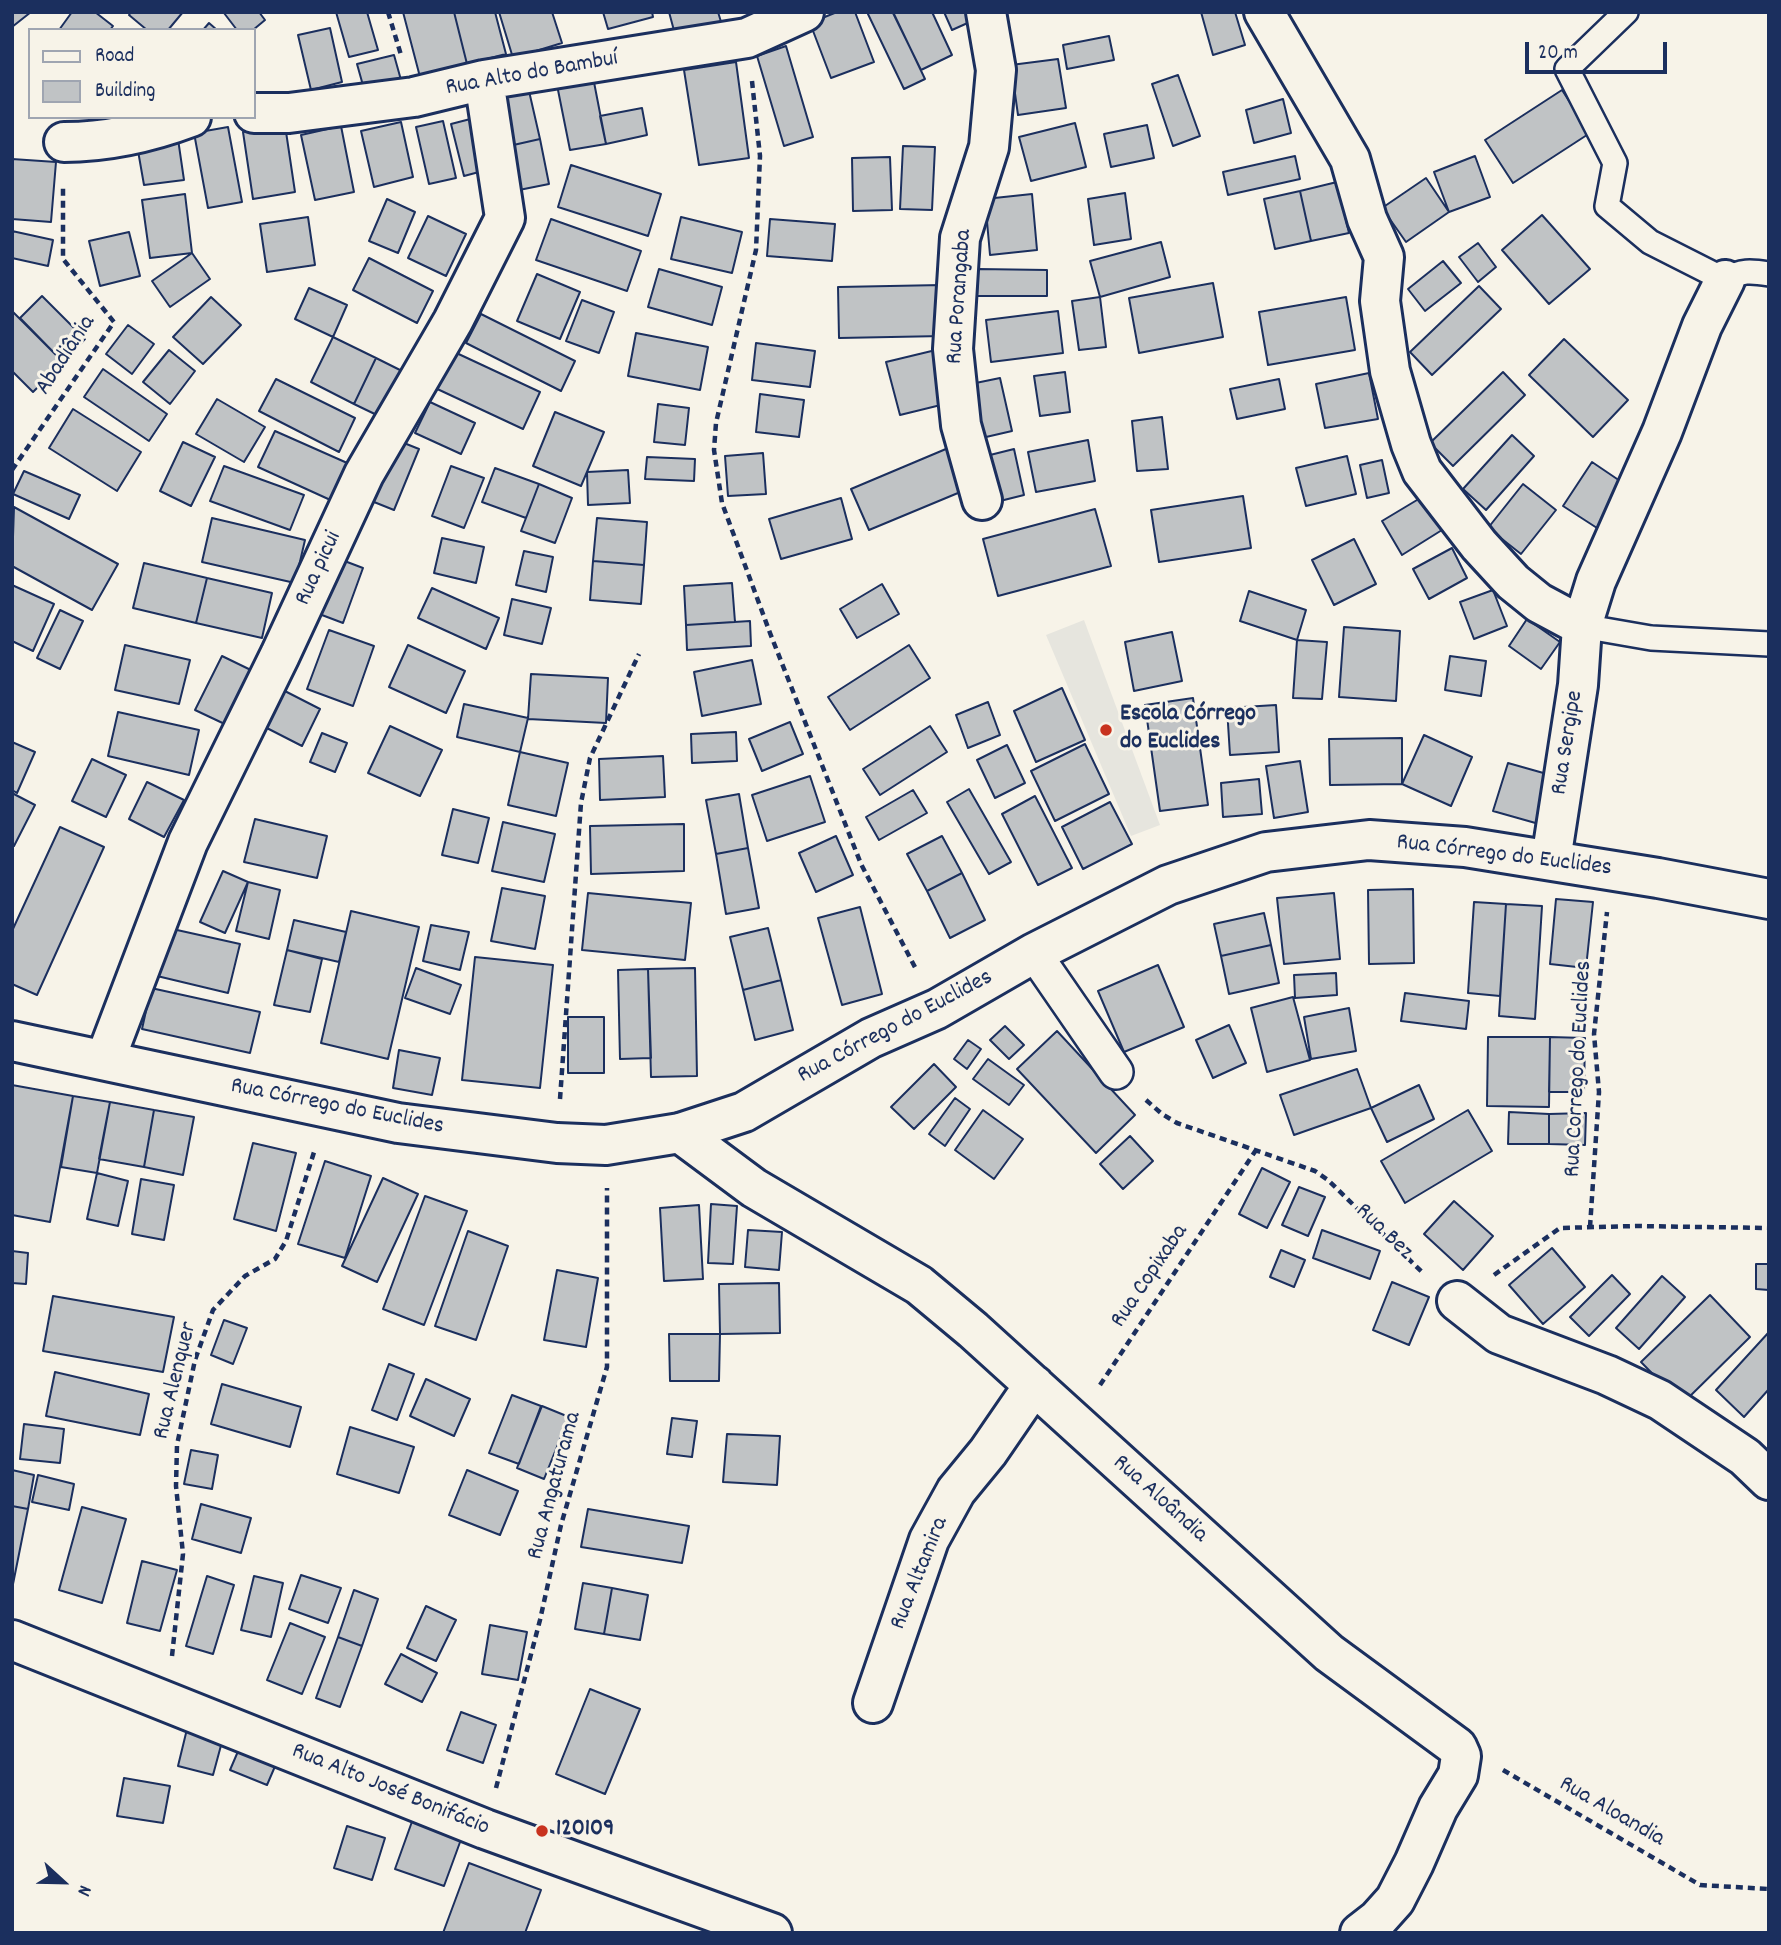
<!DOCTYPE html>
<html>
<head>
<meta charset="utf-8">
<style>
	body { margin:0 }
	#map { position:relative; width:1781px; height:1945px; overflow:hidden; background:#f7f3e8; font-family:Dekko,sans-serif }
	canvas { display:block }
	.frame { position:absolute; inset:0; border:14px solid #1b2f5e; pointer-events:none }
	.legend { position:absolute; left:28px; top:28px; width:228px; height:91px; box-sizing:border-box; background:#f7f3e8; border:2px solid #9fa5b1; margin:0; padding:9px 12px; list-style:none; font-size:21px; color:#1b2f5e }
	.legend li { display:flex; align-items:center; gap:14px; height:35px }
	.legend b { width:35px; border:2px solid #9fa5b1 }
	.north { position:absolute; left:28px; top:1847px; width:70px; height:70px; -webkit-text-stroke:5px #f7f3e8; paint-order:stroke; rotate:112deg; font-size:19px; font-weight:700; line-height:28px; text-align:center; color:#1b2f5e }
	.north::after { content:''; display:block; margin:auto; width:24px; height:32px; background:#1b2f5e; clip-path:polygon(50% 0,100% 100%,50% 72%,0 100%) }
	.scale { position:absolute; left:1525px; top:42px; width:142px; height:32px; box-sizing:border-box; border:4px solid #1b2f5e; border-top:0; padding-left:9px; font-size:21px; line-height:24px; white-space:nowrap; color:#1b2f5e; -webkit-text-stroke:5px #f7f3e8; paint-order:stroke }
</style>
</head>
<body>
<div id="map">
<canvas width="1781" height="1945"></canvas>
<div class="frame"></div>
<ul class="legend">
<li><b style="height:9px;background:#f7f3e8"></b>Road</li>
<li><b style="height:19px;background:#c0c3c5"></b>Building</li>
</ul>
<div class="north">N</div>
<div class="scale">20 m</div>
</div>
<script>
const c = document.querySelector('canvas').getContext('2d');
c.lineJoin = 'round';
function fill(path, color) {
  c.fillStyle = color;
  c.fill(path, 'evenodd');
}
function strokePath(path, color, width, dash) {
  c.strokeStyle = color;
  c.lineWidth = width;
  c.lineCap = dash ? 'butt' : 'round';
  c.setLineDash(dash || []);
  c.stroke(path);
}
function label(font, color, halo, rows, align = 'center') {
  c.font = font + ' Dekko,sans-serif';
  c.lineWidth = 6;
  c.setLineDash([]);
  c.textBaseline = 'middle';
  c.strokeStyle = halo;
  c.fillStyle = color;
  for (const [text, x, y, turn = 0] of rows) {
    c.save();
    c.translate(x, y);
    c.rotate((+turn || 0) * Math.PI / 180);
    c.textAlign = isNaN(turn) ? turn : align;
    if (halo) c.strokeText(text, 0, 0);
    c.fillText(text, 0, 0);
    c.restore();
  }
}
const built = new Path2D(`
	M1084,620L1160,825L1131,836L1046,635Z`);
const building = new Path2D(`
	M12,12H31L12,27Z
	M72,12H95L113,26L110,30H59Z
	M131,12H183L168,30H147L129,15Z
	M259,12L265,20L253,30H237L224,13Z
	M336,12H367L378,50L349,57Z
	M403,12H454L467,64L420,77Z
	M454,12H495L506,54L467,64Z
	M499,12H552L562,43L513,58Z
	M603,12H652L653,17L608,29Z
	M669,12H718L722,25L676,38Z
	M837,12H855L874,62L831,78L810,23Z
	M867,12H893L925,79L904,89Z
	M895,12H932L952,55L921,70L893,13Z
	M944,12H979L981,17L952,30Z
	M1201,12H1235L1245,45L1213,55Z
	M209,23L217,30H203Z
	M330,28L342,82L311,90L298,35Z
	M1109,36L1114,60L1067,69L1063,45Z
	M786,46L813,137L784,146L757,56Z
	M394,55L401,80L364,89L357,64Z
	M1058,59L1066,108L1018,115L1011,65Z
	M736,62L749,158L699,165L684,70Z
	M1178,75L1200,136L1173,146L1152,84Z
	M593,77L606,144L570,150L557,85Z
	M1562,90L1590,133L1513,183L1485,140Z
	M529,91L540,139L509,146L499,98Z
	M1283,99L1291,133L1254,143L1246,110Z
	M642,108L647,135L606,144L600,116Z
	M482,116L494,168L464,176L451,124Z
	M443,121L456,178L429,184L416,127Z
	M401,122L413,177L374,187L361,131Z
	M1075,123L1086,167L1031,181L1019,137Z
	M285,125L295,192L253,199L243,132Z
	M1147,125L1154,158L1111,167L1104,134Z
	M341,126L354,192L315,200L301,135Z
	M228,127L242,202L208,208L194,133Z
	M178,139L184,180L144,185L137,145Z
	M540,139L549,184L519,190L509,146Z
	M903,146L935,147L932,210L900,209Z
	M1295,156L1300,179L1228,195L1223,172Z
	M1475,156L1490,197L1449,212L1434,172Z
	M890,157L892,210L853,211L852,158Z
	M12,159L56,162L51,222L12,219Z
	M571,165L661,194L648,236L558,207Z
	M1426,178L1449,212L1406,242L1382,208Z
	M1337,182L1349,233L1311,241L1300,191Z
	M1300,191L1311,241L1275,249L1264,199Z
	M1125,193L1131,239L1094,245L1088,199Z
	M185,194L192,253L150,258L142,200Z
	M1032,194L1037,250L990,255L985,199Z
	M387,199L415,212L398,253L369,241Z
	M1542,215L1590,269L1549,304L1502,250Z
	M428,216L466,234L446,276L408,258Z
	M308,217L315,265L267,272L260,224Z
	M681,217L742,232L732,273L671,259Z
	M551,219L641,251L627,291L536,260Z
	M770,219L835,224L832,261L767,256Z
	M12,231L53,240L48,266L12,258Z
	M129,232L140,276L100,286L89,241Z
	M1161,242L1170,277L1100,297L1090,261Z
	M1478,243L1496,267L1478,282L1459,257Z
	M192,253L210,279L170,307L152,281Z
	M369,258L433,291L417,323L353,290Z
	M1443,261L1461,283L1425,311L1408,289Z
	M659,269L722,287L712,325L648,307Z
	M978,269L1047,270V296H977Z
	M537,274L580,292L560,339L517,321Z
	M1213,283L1223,337L1139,353L1129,298Z
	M942,285L943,336L839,338L838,287Z
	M1479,286L1501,309L1432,375L1410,352Z
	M309,288L347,305L333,337L295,319Z
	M42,296L85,339L63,362L20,318Z
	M211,297L241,325L203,364L173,337Z
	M1100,297L1106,347L1079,350L1072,301Z
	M1346,297L1355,350L1268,365L1259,312Z
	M582,300L614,312L599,353L566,341Z
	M12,311L63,362L33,392L12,371Z
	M1058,311L1063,353L991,362L986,320Z
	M481,314L575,361L561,391L466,343Z
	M128,325L154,344L132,374L106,354Z
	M636,333L708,347L700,390L628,376Z
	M333,337L376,358L354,404L311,382Z
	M1564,339L1628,400L1593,437L1529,375Z
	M756,343L815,351L810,387L752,380Z
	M940,349L953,402L900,415L886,362Z
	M169,350L195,371L170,404L143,382Z
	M450,350L540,392L523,429L433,387Z
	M376,358L406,373L383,418L354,404Z
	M103,369L167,414L149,441L84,397Z
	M1065,372L1070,412L1040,416L1034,376Z
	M1503,372L1525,395L1453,466L1430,443Z
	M1369,373L1378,419L1325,428L1316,384Z
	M1000,378L1012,431L973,440L961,386Z
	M276,379L355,418L339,452L259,411Z
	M1279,379L1285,409L1237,419L1230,389Z
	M760,394L804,400L799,437L756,432Z
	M217,399L265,427L244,462L196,434Z
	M430,402L475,423L461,454L415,433Z
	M658,404L689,408L685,445L654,442Z
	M73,409L141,452L117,491L49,448Z
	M555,412L604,432L581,486L533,466Z
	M1162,417L1168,469L1137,471L1132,421Z
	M275,431L354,466L337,503L258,467Z
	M1512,435L1534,456L1486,510L1463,489Z
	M394,439L419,449L394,510L369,500Z
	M1088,440L1095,481L1036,492L1028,452Z
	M183,442L215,457L191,506L160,491Z
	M953,446L970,488L869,530L851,489Z
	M1014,449L1024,495L1000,501L990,455Z
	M763,453L766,494L728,496L725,456Z
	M1347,456L1356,494L1306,506L1296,468Z
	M647,457L695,459L694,481L645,479Z
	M1382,460L1389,493L1367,498L1360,465Z
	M1592,462L1626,485L1597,528L1563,506Z
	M224,466L304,495L290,530L210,501Z
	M451,466L484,478L464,528L432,516Z
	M495,468L539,484L526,518L482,502Z
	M628,470L630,503L588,505L587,472Z
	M24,471L80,495L69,519L13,494Z
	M539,484L572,498L555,543L521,531Z
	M1523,484L1556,510L1521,554L1488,528Z
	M1243,496L1251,548L1159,562L1151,510Z
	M1422,497L1442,530L1402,555L1382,521Z
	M841,498L852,539L781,559L769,519Z
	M14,507L118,564L92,610L12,566Z
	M1095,509L1111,566L998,596L983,539Z
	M212,518L305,540L295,583L202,562Z
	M597,518L647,522L644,565L593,561Z
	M442,538L484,547L476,583L434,573Z
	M1354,539L1376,584L1334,605L1312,560Z
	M1452,548L1467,578L1429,599L1413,569Z
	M524,551L553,557L546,592L516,585Z
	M334,557L363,568L343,623L314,612Z
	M593,561L644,565L641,604L590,600Z
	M144,563L207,578L196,623L133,608Z
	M207,578L272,593L262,638L196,623Z
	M732,583L735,622L686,625L684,586Z
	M882,584L899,614L857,638L840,609Z
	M12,585L54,604L33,651L12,641Z
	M432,588L499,618L486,649L418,618Z
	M1493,590L1507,626L1474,639L1460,602Z
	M1249,591L1306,610L1297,640L1240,621Z
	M512,599L551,608L542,644L504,635Z
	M60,610L83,621L60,669L37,658Z
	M1527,619L1560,642L1541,669L1509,646Z
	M750,621L751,646L687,650L686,625Z
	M1344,627L1400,631L1396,701L1339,697Z
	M329,630L374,646L353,706L307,689Z
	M1172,632L1182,681L1134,691L1125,642Z
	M1297,640L1327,642L1322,699L1293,698Z
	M125,645L190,660L179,704L115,690Z
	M408,645L465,671L446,713L389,687Z
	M909,645L930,678L850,730L828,697Z
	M222,656L257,673L231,727L195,710Z
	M1450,656L1486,661L1481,696L1445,690Z
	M752,660L761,704L702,716L694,672Z
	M531,674L608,678L606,723L528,719Z
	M277,687L320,709L302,746L259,724Z
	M1062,688L1085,740L1036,762L1014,711Z
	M1193,698L1208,805L1160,811L1145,705Z
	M988,702L1000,735L968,748L956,715Z
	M464,704L528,718L520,752L457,737Z
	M1276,705L1279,752L1230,755L1227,708Z
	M118,712L199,730L189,775L108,756Z
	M790,722L803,754L762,771L749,739Z
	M390,726L442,750L420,796L368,773Z
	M930,726L947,752L880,795L863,769Z
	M736,732L737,761L692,763L691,734Z
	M322,733L347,743L335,772L310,762Z
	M1424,735L1472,757L1451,806L1402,784Z
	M1402,738V784L1330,785L1329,739Z
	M12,742L35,752L17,793L12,790Z
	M1085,744L1109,794L1055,821L1031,771Z
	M1007,745L1025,783L995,798L977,760Z
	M520,752L568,763L556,816L508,805Z
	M663,756L665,797L600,800L599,759Z
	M92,759L126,775L106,817L72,801Z
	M1300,761L1308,812L1274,818L1266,766Z
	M1508,763L1554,776L1539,824L1493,811Z
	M810,776L825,822L767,841L752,795Z
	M1259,779L1262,814L1223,817L1221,783Z
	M147,782L184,800L164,837L129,819Z
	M969,789L1011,862L989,874L947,802Z
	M913,790L927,813L879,840L866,817Z
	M12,793L35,805L14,846L12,845Z
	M739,794L748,848L716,854L706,800Z
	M1035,796L1072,868L1038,885L1002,814Z
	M1110,802L1132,844L1083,869L1062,827Z
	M453,809L489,818L478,863L442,855Z
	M255,819L327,836L317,878L244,862Z
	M503,822L555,834L544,882L492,871Z
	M684,824V871L591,874L590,826Z
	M60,827L104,847L37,995L12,984V931Z
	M836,836L853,875L816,892L799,853Z
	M942,836L962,873L927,891L907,854Z
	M748,848L759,908L726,914L716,854Z
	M223,871L248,882L225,933L200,922Z
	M962,873L985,920L950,938L927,891Z
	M248,882L280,890L269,939L236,931Z
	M502,888L545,896L535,949L491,941Z
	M1413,889L1414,963L1369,964L1368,890Z
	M588,893L691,903L685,960L582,950Z
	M1334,893L1340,959L1284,964L1277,898Z
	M1556,899L1593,902L1586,968L1550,964Z
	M1474,902L1506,904L1500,996L1468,993Z
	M1506,904L1542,906L1535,1019L1499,1016Z
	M860,907L882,994L842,1005L818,918Z
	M351,911L419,927L388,1059L321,1043Z
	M1264,913L1271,945L1221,956L1214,924Z
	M294,920L346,932L339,962L287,950Z
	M431,925L469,932L460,970L423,961Z
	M168,928L240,944L228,993L157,976Z
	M768,928L781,980L743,990L730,937Z
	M1271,945L1279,983L1229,994L1221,956Z
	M287,950L322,959L310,1012L274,1005Z
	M475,957L553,965L540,1088L462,1080Z
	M1158,965L1184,1027L1124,1052L1098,991Z
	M416,968L461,985L450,1014L405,998Z
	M695,968L697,1076L651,1077L648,969Z
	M648,969L651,1058L620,1059L618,970Z
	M1336,973L1337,995L1295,998L1294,975Z
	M781,980L793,1030L755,1040L743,990Z
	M151,988L260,1012L250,1053L142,1029Z
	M1405,993L1469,1001L1466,1029L1401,1021Z
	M1293,997L1310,1060L1267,1072L1251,1008Z
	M1349,1008L1356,1051L1311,1059L1304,1017Z
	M568,1017H604V1073H568Z
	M1229,1025L1246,1063L1213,1078L1196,1040Z
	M1005,1026L1024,1045L1009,1059L990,1040Z
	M1057,1031L1135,1115L1096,1153L1017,1069Z
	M1488,1037H1550L1549,1107L1487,1106Z
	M1550,1037L1585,1038L1584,1092H1549Z
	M968,1040L981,1049L967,1069L954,1059Z
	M399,1050L440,1058L432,1095L393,1088Z
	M988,1059L1024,1085L1009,1105L973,1079Z
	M934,1064L956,1087L914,1129L891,1107Z
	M1357,1069L1371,1108L1294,1135L1280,1095Z
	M12,1085L73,1096L50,1222L12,1215Z
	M1419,1085L1434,1119L1387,1142L1371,1108Z
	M73,1096L110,1102L97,1173L61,1167Z
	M955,1098L970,1109L945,1146L929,1134Z
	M110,1102L154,1110L144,1167L99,1159Z
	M154,1110L194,1117L183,1175L144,1167Z
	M983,1110L1023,1139L994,1179L955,1150Z
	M1468,1110L1492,1151L1405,1203L1381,1161Z
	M1509,1112L1549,1114V1144H1508Z
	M1586,1113L1585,1145L1549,1144V1114Z
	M1130,1136L1153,1161L1123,1189L1100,1164Z
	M253,1143L296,1153L276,1231L234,1219Z
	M325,1161L371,1176L345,1258L298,1244Z
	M1262,1168L1290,1182L1267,1228L1239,1214Z
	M97,1173L128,1181L118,1226L87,1219Z
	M383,1178L418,1194L377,1282L342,1266Z
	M141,1179L174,1185L164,1240L132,1234Z
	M1299,1187L1325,1197L1308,1236L1282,1225Z
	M425,1196L467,1211L424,1325L383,1309Z
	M1454,1201L1493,1236L1463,1270L1424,1234Z
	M711,1204L737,1206L733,1264L708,1263Z
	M699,1205L703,1279L664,1281L660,1208Z
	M748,1230L782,1232L779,1270L745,1267Z
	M1322,1230L1380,1251L1370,1279L1313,1258Z
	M468,1231L508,1246L476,1340L435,1326Z
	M1552,1248L1585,1287L1543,1324L1509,1285Z
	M1281,1250L1305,1260L1294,1287L1270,1277Z
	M12,1251L28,1253L26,1284L12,1283Z
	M1756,1264H1769V1290L1756,1289Z
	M557,1270L598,1278L586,1347L544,1340Z
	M1612,1275L1630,1294L1589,1336L1570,1317Z
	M1662,1276L1685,1297L1639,1349L1616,1328Z
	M1392,1282L1429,1297L1409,1345L1373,1330Z
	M779,1283L780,1333L720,1334L719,1284Z
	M1710,1295L1750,1337L1682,1404L1641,1362Z
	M53,1296L174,1317L163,1372L43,1351Z
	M224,1320L247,1328L233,1364L211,1355Z
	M1769,1332V1389L1744,1417L1716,1390Z
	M669,1334H720L719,1381H670Z
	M389,1364L414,1374L397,1420L372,1410Z
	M55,1372L149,1394L140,1435L46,1416Z
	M426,1379L470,1399L454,1436L410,1416Z
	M222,1384L301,1407L290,1447L211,1424Z
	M512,1395L541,1406L519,1464L489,1453Z
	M542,1406L569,1417L544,1479L517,1468Z
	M672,1418L697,1421L692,1457L667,1454Z
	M24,1424L64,1429L60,1463L20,1459Z
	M350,1427L414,1447L399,1493L337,1474Z
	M727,1434L780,1436L777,1485L723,1482Z
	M191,1450L218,1455L212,1489L184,1484Z
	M12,1470L34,1475L28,1509L12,1506Z
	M467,1470L518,1491L500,1535L449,1515Z
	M38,1475L74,1484L69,1510L32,1502Z
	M201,1504L251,1518L241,1553L192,1539Z
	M12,1506L28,1509L13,1584H12Z
	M82,1507L126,1519L102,1603L59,1590Z
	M588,1509L689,1526L682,1563L581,1547Z
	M142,1561L177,1570L160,1631L127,1623Z
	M301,1575L341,1588L328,1623L289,1609Z
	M207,1576L234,1585L213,1654L186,1646Z
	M254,1576L283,1583L271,1637L241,1630Z
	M583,1583L612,1588L604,1634L575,1629Z
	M612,1588L648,1595L640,1640L604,1634Z
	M354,1590L378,1599L362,1646L338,1637Z
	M426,1606L456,1620L436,1661L407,1648Z
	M290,1623L325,1637L302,1694L267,1680Z
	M490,1625L527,1632L518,1680L482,1674Z
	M338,1637L362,1646L340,1707L316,1698Z
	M401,1654L437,1673L422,1702L385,1684Z
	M590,1689L640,1709L605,1794L556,1774Z
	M461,1712L496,1725L483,1763L447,1750Z
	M187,1729L223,1738L213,1775L178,1766Z
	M242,1742L279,1757L267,1785L230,1770Z
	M124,1778L170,1786L163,1823L117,1816Z
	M414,1816L463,1834L444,1886L395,1869Z
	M347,1826L385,1838L372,1880L334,1868Z
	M469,1863L541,1890L525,1933H443Z`);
const path = new Path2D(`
	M388,12L401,55
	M752,81L760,156L756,250L716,423L714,450L722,503L770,633L861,864L917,971
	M12,470L114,322L63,259V184
	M560,1099L581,803L590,758L639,654
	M1146,1100L1162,1114L1177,1123L1315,1171L1328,1180L1423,1273
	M1590,1227L1599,1092L1594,1034L1607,912
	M1494,1275L1560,1228L1636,1226L1769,1228
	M1100,1385L1256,1150
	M172,1656L183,1554L176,1486L177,1445L195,1360L213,1310L245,1276L275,1259L286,1241L315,1149
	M1503,1770L1700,1885L1769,1889
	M496,1788L540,1620L561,1525L607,1367V1188`);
const service = new Path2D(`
	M1626,12L1567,69L1615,163L1607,206L1650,242L1725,280C1741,270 1751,271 1769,274
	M1582,626L1651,638L1769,644`);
const pedestrian = new Path2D(`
	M1034,953L1116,1072`);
const minor = new Path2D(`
	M1264,12L1350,159L1367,219L1384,257L1380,301L1390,371L1411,444L1422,471L1479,545L1513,582L1539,603L1582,626
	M254,113H289L414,97L484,80L747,38L804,12
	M64,142C107,142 151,132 191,117
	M982,500L961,425L953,349L960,238L989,147L996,70L986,12
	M1551,860L1578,685L1582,626L1596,581L1662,432L1702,326L1725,280
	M105,1060L188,842L280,655L364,474L453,321L505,218L484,80
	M680,1133L754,1188L919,1285L973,1330L1329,1653L1457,1747L1461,1756L1458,1775L1438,1808L1414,1863L1395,1900L1378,1919L1360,1933
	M1457,1301L1499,1334L1607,1375L1660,1400L1745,1457L1769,1480
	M873,1703L929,1540L956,1491L988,1452L1034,1385`);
const tertiary = new Path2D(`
	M12,1640L485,1829L772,1933`);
const secondary = new Path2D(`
	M12,1041L398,1123L557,1143L606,1145L680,1133L744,1112L871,1038L937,1009L1034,953L1168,885L1266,852L1369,840L1465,847L1658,878L1769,899`);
const markers = [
	[1106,730,7,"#c8321e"],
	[542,1831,7,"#c8321e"]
];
const streetNames = [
	["Rua Alto do Bambuí",532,75,-10],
	["Rua Porangaba",961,297,-86],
	["Abadiânia",67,356,-57],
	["Rua picui",320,569,-65],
	["Rua Sergipe",1569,743,-81],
	["Rua Córrego do Euclides",1504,857,7],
	["Rua Córrego do Euclides",896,1028,-28],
	["Rua Corrego do Euclides",1580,1069,-87],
	["Rua Córrego do Euclides",337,1108,11],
	["Rua Bez",1383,1233,44],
	["Rua Copixaba",1151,1277,-56],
	["Rua Alenquer",177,1381,-76],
	["Rua Angaturama",556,1486,-75],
	["Rua Aloândia",1159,1500,42],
	["Rua Altamira",921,1574,-68],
	["Rua Alto José Bonifácio",390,1791,22],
	["Rua Aloandia",1611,1813,30]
];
const poiNames = [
	["Escola Córrego",1120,716],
	["do Euclides",1120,744],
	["120109",556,1831]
];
fill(built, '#e6e5de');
fill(building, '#c0c3c5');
strokePath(building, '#1b2f5e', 2);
strokePath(service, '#1b2f5e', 28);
strokePath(pedestrian, '#1b2f5e', 38);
strokePath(minor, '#1b2f5e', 44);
strokePath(tertiary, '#1b2f5e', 44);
strokePath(secondary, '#1b2f5e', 44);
strokePath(path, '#1b2f5e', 4.5, [7, 5]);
strokePath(service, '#f7f3e8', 23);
strokePath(pedestrian, '#f7f3e8', 33);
strokePath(minor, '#f7f3e8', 38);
strokePath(tertiary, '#f7f3e8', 38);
strokePath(secondary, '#f7f3e8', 38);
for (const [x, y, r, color] of markers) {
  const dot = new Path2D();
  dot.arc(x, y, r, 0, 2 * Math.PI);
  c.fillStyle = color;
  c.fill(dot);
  strokePath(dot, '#f7f3e8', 2.5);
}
label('24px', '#1b2f5e', '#f7f3e8', streetNames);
label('bold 24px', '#1b2f5e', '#f7f3e8', poiNames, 'left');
</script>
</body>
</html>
